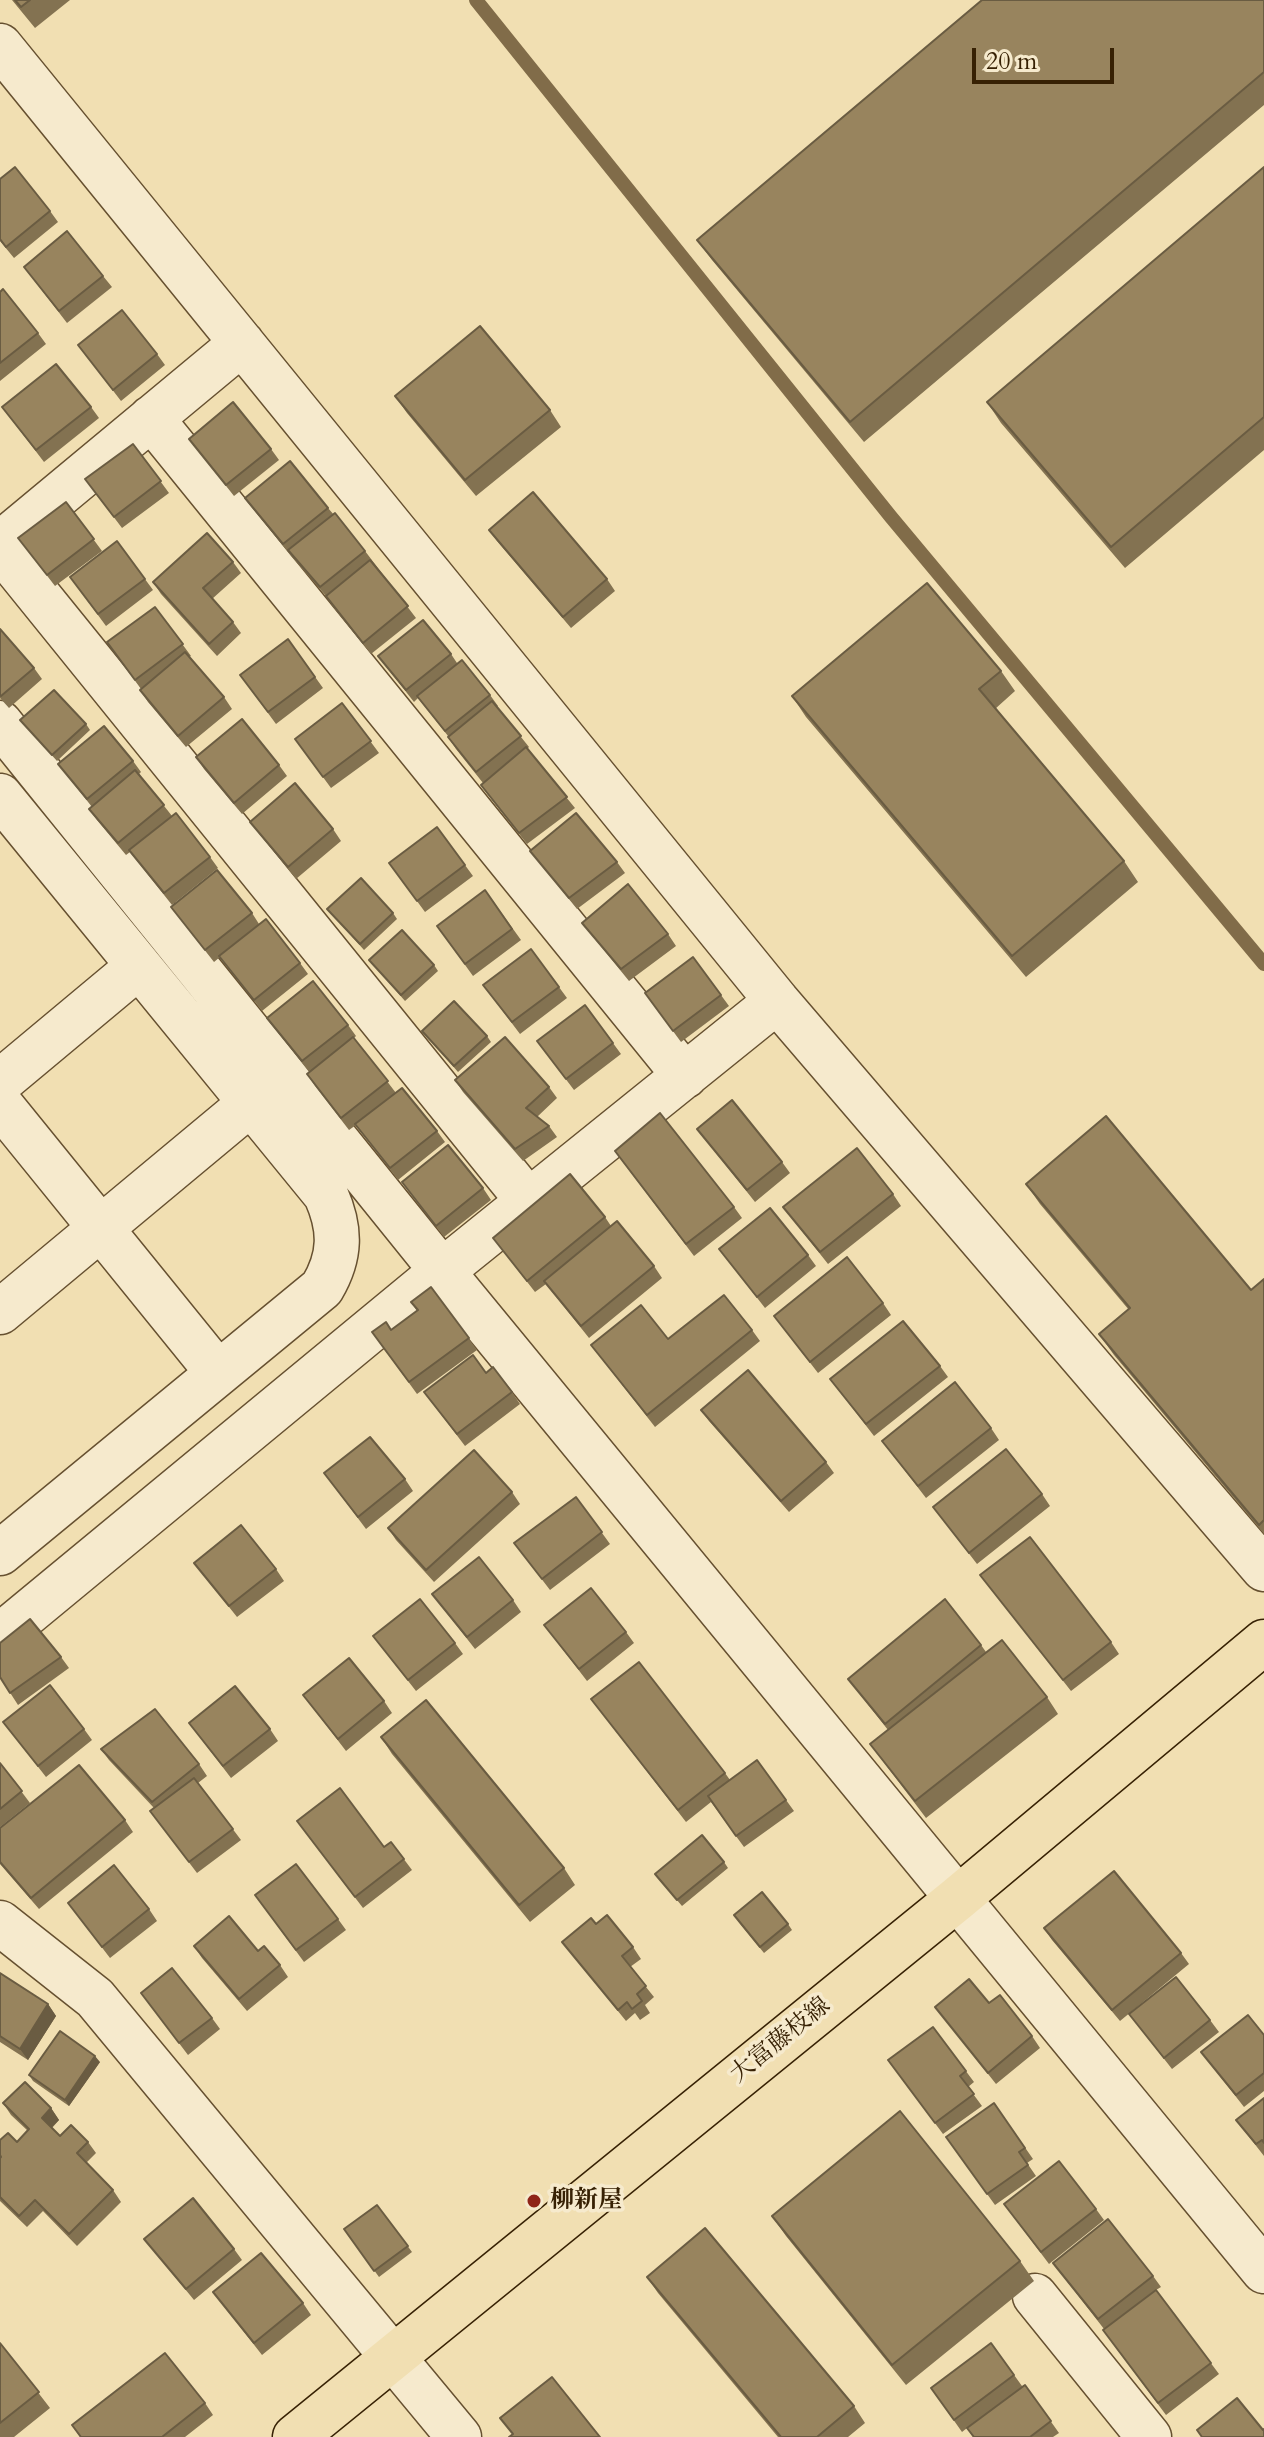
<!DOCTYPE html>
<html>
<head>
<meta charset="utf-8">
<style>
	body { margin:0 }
	#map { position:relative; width:1264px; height:2437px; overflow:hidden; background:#f1dfb2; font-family:Cardo,serif }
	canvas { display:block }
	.scale { position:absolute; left:972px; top:48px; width:142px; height:36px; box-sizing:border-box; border:4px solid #372104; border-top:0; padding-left:10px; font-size:24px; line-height:28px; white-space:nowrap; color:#372104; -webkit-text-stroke:6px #f6eacd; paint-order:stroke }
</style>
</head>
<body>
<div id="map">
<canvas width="1264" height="2437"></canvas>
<div class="scale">20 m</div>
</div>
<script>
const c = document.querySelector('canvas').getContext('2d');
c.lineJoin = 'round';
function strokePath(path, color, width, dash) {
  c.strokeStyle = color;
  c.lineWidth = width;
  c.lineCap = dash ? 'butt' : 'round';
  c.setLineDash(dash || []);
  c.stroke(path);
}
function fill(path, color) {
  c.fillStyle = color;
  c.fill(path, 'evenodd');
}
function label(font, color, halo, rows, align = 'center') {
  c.font = font + ' Cardo,"Noto Serif JP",serif';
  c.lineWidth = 7;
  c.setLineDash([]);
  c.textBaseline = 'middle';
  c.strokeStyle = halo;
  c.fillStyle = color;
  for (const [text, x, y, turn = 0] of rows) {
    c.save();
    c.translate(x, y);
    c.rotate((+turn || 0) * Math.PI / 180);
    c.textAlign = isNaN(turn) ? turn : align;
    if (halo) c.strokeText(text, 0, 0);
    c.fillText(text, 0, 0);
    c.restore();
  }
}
const stream = new Path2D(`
	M476,0L891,517L1264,964`);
const minor = new Path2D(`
	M0,46L777,1001L1264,1569
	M151,418L685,1076
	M0,544L242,343
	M0,548L529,1202
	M0,723L442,1271L1264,2271
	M0,796L326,1195C341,1229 341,1256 322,1288L0,1553
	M0,1082L139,966
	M0,1104L218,1373
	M0,1312L251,1103
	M0,1636L442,1271L777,1001
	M0,1923L95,1998L459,2437
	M1035,2296L1149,2437`);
const major = new Path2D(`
	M295,2437L957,1899L1264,1642`);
const wall = new Path2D(`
	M12,0H70L35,28Z
	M1264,0V105L864,442L712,260L697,240Z
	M1264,167V450L1125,568L1001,423L987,402Z
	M0,179L50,211L58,222L14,258L0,241Z
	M24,267L103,276L112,287L67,323Z
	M0,292L38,333L46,344L0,381Z
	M78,345L157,354L165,365L121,401Z
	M395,396L550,410L561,427L476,496L407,413Z
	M2,407H91L99,418L44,462Z
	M189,439L271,449L279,460L234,496Z
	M133,444L169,493L122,528L85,479Z
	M245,498L328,508L365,551L416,618L371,654L334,608L326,596L291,556Z
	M66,502L102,551L55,586L18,538Z
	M489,530L607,579L615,591L571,628L497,541Z
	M117,541L153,590L106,626L70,577Z
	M233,562L241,573L212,599L233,622L241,633L217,656L161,594L153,582Z
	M155,607L191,656L189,657L224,697L232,709L186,747L148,702L140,690L141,689L107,642Z
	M0,629L34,668L42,679L9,708L0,698Z
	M288,639L323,688L276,724L240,675Z
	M451,654L457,663L490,695L498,706L497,707L529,747L527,749L575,808L527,844L489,796L481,785L483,783L456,749L448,737V736L418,698L414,702L378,656Z
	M1001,671L1015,691L995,709L1124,861L1138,882L1026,977L806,717L792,696Z
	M342,703L379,753L331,788L295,739Z
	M20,720L86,724L90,730L57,761Z
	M196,757L279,765L287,776L242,814L204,769Z
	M133,761L141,772L139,774L172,816L210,857L218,868L172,905L130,852L126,855L97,820L89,809L92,807L58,764Z
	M250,822L333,829L341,841L296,879Z
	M437,827L473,876L425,912L389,863Z
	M530,851L617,862L625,873L577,909Z
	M485,890L521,940L473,976L437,926Z
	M171,907L252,913L259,924L300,963L308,974L262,1011L220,957L214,962Z
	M327,909L393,913L397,919L364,950Z
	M582,923L668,934L676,946L629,981Z
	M531,949L567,998L520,1034L483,985Z
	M693,957L729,1006L681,1042L645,993Z
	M369,960L434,965L438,971L405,1001Z
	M585,1005L621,1054L574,1090L537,1041Z
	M267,1018L348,1025L356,1036L354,1038L396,1093L437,1131L445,1142L398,1180L356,1125L349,1130L315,1086L307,1074L309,1072Z
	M422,1031L487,1036L491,1042L458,1072Z
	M455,1080L549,1087L557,1098L537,1117L549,1126L557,1137L523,1161L463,1092Z
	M697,1129L782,1162L790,1173L755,1202Z
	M623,1162L734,1207L742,1218L694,1256Z
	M402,1182L483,1188L491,1200L444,1237Z
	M1026,1184L1251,1290L1264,1279V1534L1114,1355L1099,1334L1129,1310L1040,1204Z
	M893,1194L901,1206L828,1264L783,1207Z
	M605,1217L611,1226L654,1266L662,1278L589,1338L546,1284L535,1292L493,1238Z
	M719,1249L808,1255L816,1266L765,1308Z
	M431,1287L477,1350L417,1394L372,1332L391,1330L417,1311L411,1302Z
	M883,1303L891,1315L818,1373L774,1316Z
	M752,1330L760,1341L655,1427L591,1345L668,1339Z
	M940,1366L948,1377L874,1436L830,1379Z
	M486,1373L512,1392L520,1404L465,1446L424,1392Z
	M701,1410L826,1462L834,1473L789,1512L709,1421Z
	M991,1428L999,1440L926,1498L882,1441Z
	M324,1473L405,1479L413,1491L366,1529Z
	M512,1492L520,1504L434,1582L396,1540L388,1528Z
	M1042,1494L1050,1506L977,1564L933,1507Z
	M576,1497L610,1544L550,1590L514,1543Z
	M194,1563L276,1569L284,1581L237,1617Z
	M980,1575L1111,1642L1119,1654L1071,1691Z
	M432,1594L513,1600L521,1612L475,1649Z
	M544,1625L626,1632L634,1643L587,1681Z
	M373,1636L455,1643L463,1654L416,1691Z
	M981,1645L986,1652L1047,1697L1058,1714L926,1818L870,1744L888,1730L848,1679Z
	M61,1657L69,1668L18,1705L0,1677Z
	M303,1695L384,1701L392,1713L346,1751Z
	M591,1699L725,1773L730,1780L757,1760L794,1811L744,1847L711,1802L686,1822Z
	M3,1722L84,1729L92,1740L46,1777Z
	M189,1723L270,1729L278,1741L231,1778Z
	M381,1737L564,1868L575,1885L530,1922L392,1754Z
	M101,1749L199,1764L207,1776L198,1783L241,1840L197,1873L150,1811L154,1808L109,1760Z
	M0,1763L30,1803L0,1827Z
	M125,1820L133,1832L39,1909L0,1864V1828Z
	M305,1832L384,1847L391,1842L412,1870L363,1908Z
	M724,1862L728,1868L682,1906L655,1874Z
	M255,1895L338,1919L346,1930L304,1962Z
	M68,1903L149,1909L157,1921L110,1958Z
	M738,1921L788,1924L792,1930L764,1953Z
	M596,1924L633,1947L641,1959L630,1967L654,1997L645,2005L650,2013L640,2020L635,2013L626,2021L562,1942Z
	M1044,1928L1181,1953L1189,1964L1120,2021L1052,1940Z
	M194,1946L280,1965L288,1977L247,2011L202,1958Z
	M0,1973L48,2004L56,2016L28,2060L0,2042Z
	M141,1993L212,2018L220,2029L188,2055Z
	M989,2003L1032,2036L1040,2048L996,2084L935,2007Z
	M1129,2014L1210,2020L1219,2032L1172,2069Z
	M933,2027L974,2082L968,2087L982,2106L943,2134L888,2060Z
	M1264,2035V2091L1244,2107L1201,2052Z
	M100,2062L69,2106L33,2081L29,2075Z
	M1264,2098V2156L1236,2120Z
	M3,2103L51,2108L59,2120L52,2128L60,2136L88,2142L96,2153L86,2163L113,2190L121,2202L77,2246L43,2211L27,2227L0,2201V2140L17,2142L28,2131L11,2115Z
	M994,2103L1033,2159L1027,2163L1036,2176L995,2205L946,2137Z
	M1004,2204L1096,2209L1104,2220L1049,2264Z
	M377,2205L412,2252L379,2277L344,2229Z
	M772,2216L1020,2261L1034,2281L906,2385L786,2236Z
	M144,2239L234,2249L242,2260L194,2300Z
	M1053,2263L1153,2276L1161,2287L1156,2290L1219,2374L1166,2415L1111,2341L1104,2329Z
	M647,2277L854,2406L865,2423L848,2437H778L658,2293Z
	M213,2292L303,2303L311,2315L262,2355Z
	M0,2343L50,2408L14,2437H0Z
	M991,2343L1022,2386L1025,2385L1059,2433L1053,2437H973L967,2428L962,2432L931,2388Z
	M205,2403L213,2415L185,2437H80L72,2425Z`);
const shadedWall = new Path2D(`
	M48,2004L56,2016L28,2060L20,2049Z
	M95,2056L100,2062L69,2106L65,2100Z
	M51,2108L59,2120L50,2129L42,2118Z`);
const building = new Path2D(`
	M15,0H30L21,7Z
	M982,0H1264V72L850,422L697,240Z
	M15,167L50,211L6,247L0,239V179Z
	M1264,167V417L1111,547L987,402Z
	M67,231L103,276L59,311L24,267Z
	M3,289L38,333L0,363V292Z
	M122,310L157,354L113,390L78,345Z
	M480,326L550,410L465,480L395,396Z
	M56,364L91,407L36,450L2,407Z
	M233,402L271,449L226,485L189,439Z
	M133,444L161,481L114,517L85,479Z
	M290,461L328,508L283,544L245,498Z
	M533,492L607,579L563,617L489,530Z
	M66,502L94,539L47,575L18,538Z
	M335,513L365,551L320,587L288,550Z
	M207,533L233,562L203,588L233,622L209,644L153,582Z
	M117,541L145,579L98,614L70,577Z
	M370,560L408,606L363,643L326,596Z
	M927,583L1001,671L979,689L1124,861L1012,956L792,696Z
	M155,607L183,644L135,680L107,642Z
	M423,620L451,654L406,690L378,656Z
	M0,629L34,668L1,696L0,695Z
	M288,639L315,677L268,712L240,675Z
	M185,652L224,697L178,736L140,690Z
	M462,660L490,695L445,731L417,696Z
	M54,690L86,724L52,755L20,720Z
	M492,701L521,736L476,772L448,737Z
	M342,703L371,741L323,777L295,739Z
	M242,719L279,765L234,803L196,757Z
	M104,726L133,761L87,799L58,764Z
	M526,747L567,797L519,833L481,785Z
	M135,770L164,805L118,843L89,809Z
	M295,783L333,829L288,867L250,822Z
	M176,813L210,857L164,893L129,850Z
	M576,813L617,862L569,898L530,851Z
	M437,827L465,865L417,901L389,863Z
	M217,870L252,913L205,950L171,907Z
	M361,878L393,913L360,944L327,909Z
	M628,884L668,934L621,969L582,923Z
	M485,890L512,929L465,964L437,926Z
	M266,919L300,963L254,1000L219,956Z
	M402,930L434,965L401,995L369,960Z
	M531,949L559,987L512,1022L483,985Z
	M693,957L721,995L673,1031L645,993Z
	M313,981L348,1025L302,1061L267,1018Z
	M454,1001L487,1036L454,1066L422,1031Z
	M585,1005L613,1043L566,1079L537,1041Z
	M353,1037L388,1081L341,1118L307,1074Z
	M505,1037L549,1087L526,1108L549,1126L515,1149L455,1080Z
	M402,1088L437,1131L390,1168L355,1124Z
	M732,1100L782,1162L747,1190L697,1129Z
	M660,1113L734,1207L686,1244L615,1151Z
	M1106,1116L1251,1290L1264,1279V1520L1259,1525L1099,1334L1130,1308L1026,1184Z
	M448,1145L483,1188L436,1226L402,1182Z
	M857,1148L893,1194L820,1252L783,1207Z
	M570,1174L605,1217L527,1281L493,1238Z
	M770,1208L808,1255L757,1297L719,1249Z
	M617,1221L654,1266L581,1326L544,1281Z
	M847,1257L883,1303L810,1362L774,1316Z
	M431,1287L469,1338L409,1382L372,1332L386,1322L391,1330L418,1310L411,1302Z
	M724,1295L752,1330L647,1415L591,1345L641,1305L668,1339Z
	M903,1321L940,1366L866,1424L830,1379Z
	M473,1355L486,1373L493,1367L512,1392L457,1434L424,1392Z
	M748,1370L826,1462L781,1501L701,1410Z
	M955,1382L991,1428L918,1486L882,1441Z
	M370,1437L405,1479L358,1517L324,1473Z
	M1006,1449L1042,1494L969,1553L933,1507Z
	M474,1450L512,1492L426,1570L388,1528Z
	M576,1497L602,1532L542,1579L514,1543Z
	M241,1525L276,1569L229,1606L194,1563Z
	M1030,1537L1111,1642L1063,1680L980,1575Z
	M479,1557L513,1600L467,1637L432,1594Z
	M591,1588L626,1632L579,1669L544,1625Z
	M420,1599L455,1643L408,1680L373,1636Z
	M945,1599L981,1645L885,1724L848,1679Z
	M30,1619L61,1657L10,1693L0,1677V1643Z
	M1002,1640L1047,1697L915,1801L870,1744Z
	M349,1658L384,1701L338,1739L303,1695Z
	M639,1662L725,1773L678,1810L591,1699Z
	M50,1685L84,1729L38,1766L3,1722Z
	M235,1686L270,1729L223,1766L189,1723Z
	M426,1700L564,1868L519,1905L381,1737Z
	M155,1709L199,1764L152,1802L101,1749Z
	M757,1760L786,1800L736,1836L708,1796Z
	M0,1763L22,1791L0,1809Z
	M79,1765L125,1820L31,1898L0,1862V1828Z
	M194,1778L233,1829L189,1862L150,1811Z
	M340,1788L384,1847L391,1842L404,1859L355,1897L297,1821Z
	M702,1835L724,1862L677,1900L655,1874Z
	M296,1864L338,1919L296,1950L255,1895Z
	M114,1865L149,1909L102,1947L68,1903Z
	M1114,1871L1181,1953L1112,2010L1044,1928Z
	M762,1892L788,1924L760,1947L734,1915Z
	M607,1915L633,1947L622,1956L646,1986L637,1994L642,2001L632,2009L627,2002L618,2010L562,1942L591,1918L596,1924Z
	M229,1916L258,1951L264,1946L280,1965L239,1999L194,1946Z
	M172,1968L212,2018L179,2043L141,1993Z
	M0,1973L48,2004L20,2049L0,2036Z
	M1176,1977L1210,2020L1164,2058L1129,2014Z
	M969,1979L989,2003L1000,1995L1032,2036L988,2073L935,2007Z
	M1248,2015L1264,2035V2073L1236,2095L1201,2052Z
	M933,2027L966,2071L960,2076L974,2094L935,2123L888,2060Z
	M60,2031L95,2056L65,2100L29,2075Z
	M25,2082L51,2108L42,2118L60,2136L71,2125L88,2142L77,2153L113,2190L69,2234L35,2200L19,2216L0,2197V2158L1,2157L0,2155V2140L8,2133L17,2142L29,2129L3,2103Z
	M1264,2098V2143L1262,2140L1256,2144L1236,2120Z
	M994,2103L1025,2148L1019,2152L1028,2165L987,2194L946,2137Z
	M900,2111L1020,2261L892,2365L772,2216Z
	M1059,2161L1096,2209L1041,2252L1004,2204Z
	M193,2198L234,2249L186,2289L144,2239Z
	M377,2205L408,2246L374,2271L344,2229Z
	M1108,2219L1153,2276L1098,2319L1053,2263Z
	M705,2228L854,2406L817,2437H781L647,2277Z
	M261,2253L303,2303L254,2343L213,2292Z
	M1156,2290L1211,2363L1158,2403L1103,2330Z
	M0,2343L39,2392L0,2423Z
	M991,2343L1014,2375L954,2420L931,2388Z
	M165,2353L205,2403L162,2437H81L72,2425Z
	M552,2377L600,2437H509L513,2434L500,2418Z
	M1025,2385L1051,2421L1030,2437H974L967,2428Z
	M1237,2398L1263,2430L1264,2429V2437H1202L1197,2430Z`);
const markers = [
	[534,2201,8,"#8f2418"]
];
const streetNames = [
	["大富藤枝線",781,2041,-39]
];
const poiNames = [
	["柳新屋",550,2201]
];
strokePath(stream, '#816c49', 14);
strokePath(minor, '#665030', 47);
strokePath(major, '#372104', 47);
strokePath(minor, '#f6eacd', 44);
strokePath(major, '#f1dfb2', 44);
fill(wall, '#837251');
fill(shadedWall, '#6a5c42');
fill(building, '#98845e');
strokePath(building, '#6a5c42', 2);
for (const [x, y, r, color] of markers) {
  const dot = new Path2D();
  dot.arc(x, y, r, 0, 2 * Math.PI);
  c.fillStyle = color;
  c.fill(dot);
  strokePath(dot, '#f6eacd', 3);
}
label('24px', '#372104', '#f6eacd', streetNames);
label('bold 24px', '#372104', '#f6eacd', poiNames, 'left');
</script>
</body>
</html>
